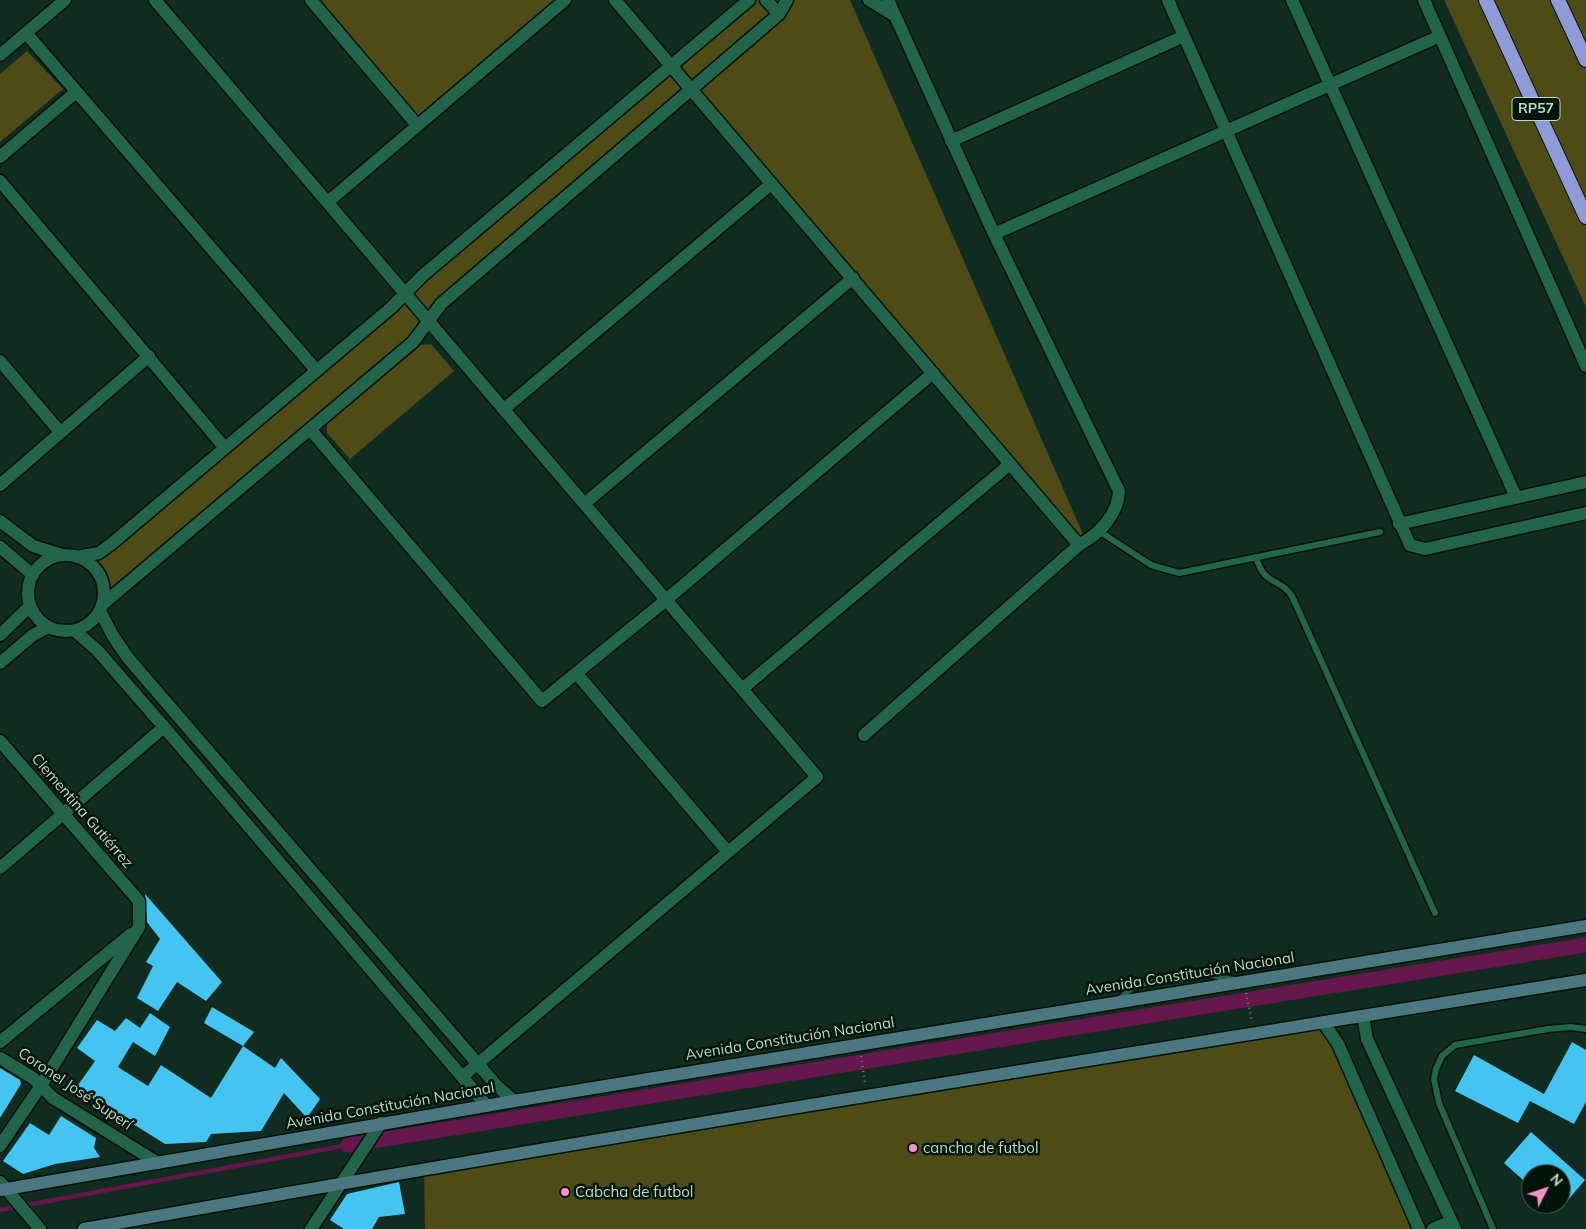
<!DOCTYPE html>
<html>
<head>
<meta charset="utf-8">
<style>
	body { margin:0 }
	#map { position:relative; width:1586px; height:1229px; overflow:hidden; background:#102b20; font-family:Mulish,sans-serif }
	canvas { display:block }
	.north { position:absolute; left:1521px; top:1164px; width:50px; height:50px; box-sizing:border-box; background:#001309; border:1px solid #496457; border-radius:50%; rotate:49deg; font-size:14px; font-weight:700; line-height:20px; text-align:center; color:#b6ddcb }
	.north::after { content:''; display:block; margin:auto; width:18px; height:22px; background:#f890cc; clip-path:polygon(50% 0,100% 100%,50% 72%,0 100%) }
</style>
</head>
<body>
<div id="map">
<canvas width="1586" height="1229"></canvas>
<div class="north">N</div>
</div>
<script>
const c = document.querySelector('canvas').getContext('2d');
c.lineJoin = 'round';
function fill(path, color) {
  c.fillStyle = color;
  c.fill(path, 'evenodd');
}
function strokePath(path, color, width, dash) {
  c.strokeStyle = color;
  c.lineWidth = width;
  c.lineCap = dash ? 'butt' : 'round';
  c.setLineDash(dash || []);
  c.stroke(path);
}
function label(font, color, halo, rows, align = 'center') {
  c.font = font + ' Mulish,sans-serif';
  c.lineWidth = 5;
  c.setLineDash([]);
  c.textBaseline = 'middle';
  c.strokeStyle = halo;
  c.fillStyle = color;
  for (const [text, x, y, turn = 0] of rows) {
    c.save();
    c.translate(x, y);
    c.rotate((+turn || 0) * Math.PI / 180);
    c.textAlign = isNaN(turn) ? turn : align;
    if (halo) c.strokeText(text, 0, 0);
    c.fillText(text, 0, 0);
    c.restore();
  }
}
const green = new Path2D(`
	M311,0H565L417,125Z
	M747,0H850L1086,541L1079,545L691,89L442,304L413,342L103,604L102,581L83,556L99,553Z
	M1444,0H1586V307Z
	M27,51L63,89L0,142V74Z
	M431,344L454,371L350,459L327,433V424L421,345Z
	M1323,1022L1419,1229H425L424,1170Z`);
const stream = new Path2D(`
	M0,1210L348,1145`);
const canal = new Path2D(`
	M348,1145L1586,945`);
const building = new Path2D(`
	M145,894L222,982L206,1001L177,982L158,1011L137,998L153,966L146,962L160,939L147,922Z
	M212,1007L254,1032L243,1046L204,1023Z
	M150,1013L170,1027L155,1056L133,1042L118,1067L148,1086L161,1065L211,1098L243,1046L275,1068L281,1058L320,1099L307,1118L284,1093L261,1131L211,1134L206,1142L165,1144L76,1088L95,1061L77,1048L97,1020L115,1031L126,1018L140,1028Z
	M1572,1042L1586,1050V1102L1574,1124L1530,1101L1518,1123L1455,1091L1474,1055L1544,1094Z
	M0,1068L20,1080L21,1084L0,1118Z
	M61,1116L96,1138L94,1148L100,1157L55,1164L23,1174L3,1161L30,1123L49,1135Z
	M1531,1132L1585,1180L1561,1208V1174H1531V1187L1504,1163Z
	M399,1182L405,1214L379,1217L372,1229H344L330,1220L347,1194Z`);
const path = new Path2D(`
	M1246,993L1252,1022
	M861,1056L865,1083`);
const service = new Path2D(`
	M1099,531L1151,565L1179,573L1380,532
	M1256,557C1264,586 1279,577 1292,596L1435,913
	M1119,1000L1135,985L1203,973L1233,980
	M1493,1229L1439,1103L1434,1079L1436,1069L1442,1056L1455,1045L1548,1029L1571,1027L1586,1029`);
const minor = new Path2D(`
	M155,0L817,777L462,1077
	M311,0L417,125
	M615,0L1079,545C1099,534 1118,515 1119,491L994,234L888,0
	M766,0L779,14
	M869,0L895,16
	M1168,0L1410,545L1425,549L1586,513
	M1292,0L1516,497
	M1424,0L1586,366
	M26,33L316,370
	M0,55L65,0
	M951,141L1184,36
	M0,157L76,92
	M0,181L225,448
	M329,201L565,0
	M994,234L1440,36
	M0,361L60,432
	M504,409L771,184
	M310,429L542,701L666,600L933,373
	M0,485L149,356
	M584,504L853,278
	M0,521L33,546L62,555
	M1399,524L1586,482
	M0,547L33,575
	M28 593a38 38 0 1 1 76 0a38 38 0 1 1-76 0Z
	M77,557L99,553L110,545L392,307L422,276L749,0
	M103,604L413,342L441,304L779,14L787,0
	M100,611L113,636L128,658L496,1085L514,1101
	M75,631L97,650L164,727L487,1106
	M0,635L30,606
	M0,663L33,635L48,627
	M577,674L728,852
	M742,689L1010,464
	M864,735L1079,545
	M0,741L139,901V927
	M0,868L164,727
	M1363,1016L1367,1039L1455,1229
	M1323,1022L1338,1044L1419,1229
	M0,1042L131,934
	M0,1058L33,1078L53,1098L158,1163
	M0,1146L40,1087L139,927
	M1433,1229L1451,1221`);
const tertiary = new Path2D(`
	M0,1182L40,1229
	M311,1229L381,1123`);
const secondary = new Path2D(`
	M0,1190L514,1101L1586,926
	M84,1229C583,1139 1085,1061 1586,980`);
const trunk = new Path2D(`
	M1486,0L1586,217
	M1558,0L1586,60`);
const markers = [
	[913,1148,5,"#f890cc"],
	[565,1192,5,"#f890cc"]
];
const shields = [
	[1536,109,48]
];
const shieldNames = [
	["RP57",1536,109]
];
const streetNames = [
	["Clementina Gutiérrez",82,811,49],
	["Avenida Constitución Nacional",1190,974,-9],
	["Avenida Constitución Nacional",790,1039,-9],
	["Coronel José Superí",75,1089,34],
	["Avenida Constitución Nacional",390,1106,-10]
];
const poiNames = [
	["cancha de futbol",923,1148],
	["Cabcha de futbol",575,1192]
];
fill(green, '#4e4b17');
strokePath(stream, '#66174b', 4.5);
strokePath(canal, '#66174b', 15);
fill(building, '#44c4f0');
strokePath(service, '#001309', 9);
strokePath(minor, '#001309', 15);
strokePath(tertiary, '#001309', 15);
strokePath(secondary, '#001309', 15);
strokePath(trunk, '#001309', 16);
strokePath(path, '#668778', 2.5, [1, 4]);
strokePath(service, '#22644c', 6);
strokePath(minor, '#22644c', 12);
strokePath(tertiary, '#22644c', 12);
strokePath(secondary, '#4b7880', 12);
strokePath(trunk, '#909ad6', 14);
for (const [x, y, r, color] of markers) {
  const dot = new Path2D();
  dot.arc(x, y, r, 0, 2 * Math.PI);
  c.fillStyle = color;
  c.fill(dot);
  strokePath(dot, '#001309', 2);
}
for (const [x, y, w] of shields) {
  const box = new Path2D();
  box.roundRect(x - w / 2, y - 11.5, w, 23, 4);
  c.fillStyle = '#001309';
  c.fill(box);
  strokePath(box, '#b6ddcb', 1);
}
label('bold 14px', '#b6ddcb', null, shieldNames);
label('15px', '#b6ddcb', '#001309', streetNames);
label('15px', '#b6ddcb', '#001309', poiNames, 'left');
</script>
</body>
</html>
